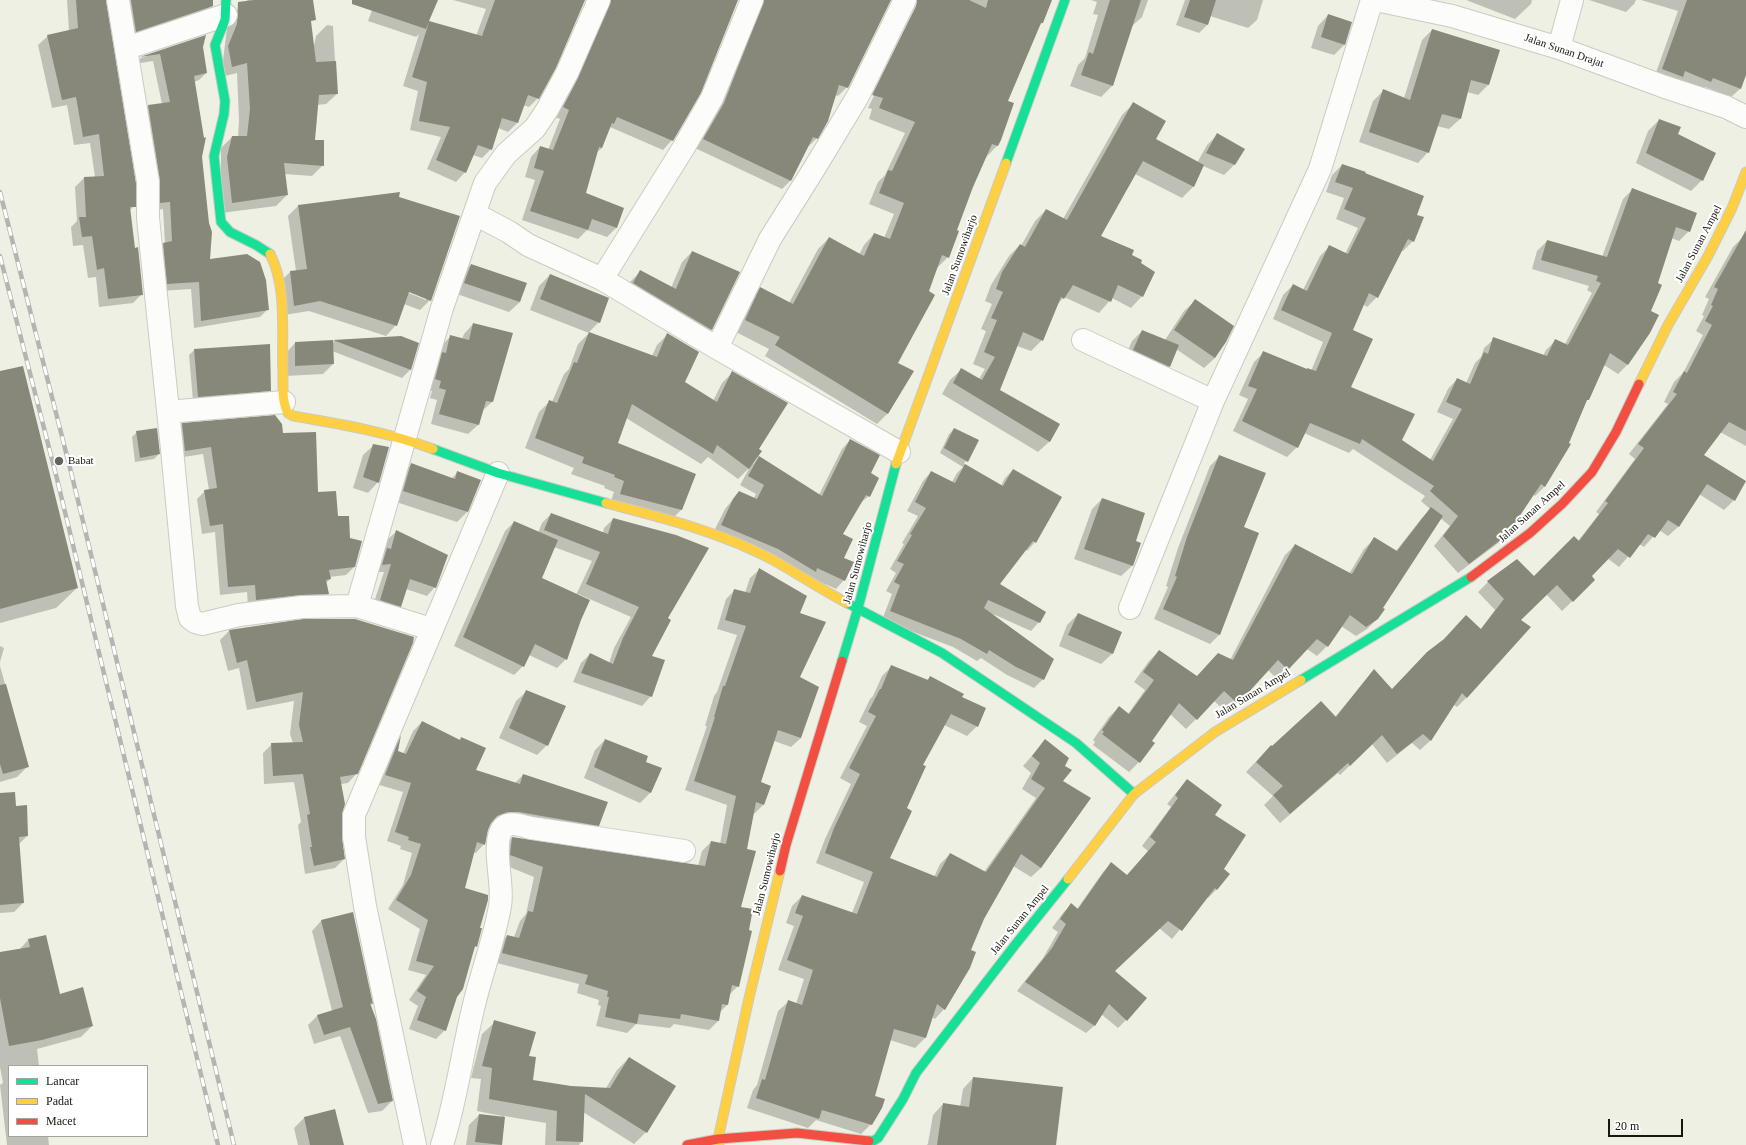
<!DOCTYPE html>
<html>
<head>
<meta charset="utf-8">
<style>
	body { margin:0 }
	#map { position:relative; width:1746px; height:1145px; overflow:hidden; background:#eef0e4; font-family:Georgia,serif }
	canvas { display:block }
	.legend { position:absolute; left:8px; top:1065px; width:140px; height:72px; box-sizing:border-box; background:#fff; border:1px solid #a2a29f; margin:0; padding:5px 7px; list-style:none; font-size:12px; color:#16170f }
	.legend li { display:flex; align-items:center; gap:8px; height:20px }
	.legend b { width:20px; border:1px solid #a2a29f }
	.scale { position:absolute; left:1608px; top:1119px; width:75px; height:18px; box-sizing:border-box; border:2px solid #16170f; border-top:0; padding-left:5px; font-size:12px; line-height:14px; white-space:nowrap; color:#16170f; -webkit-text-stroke:3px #fff; paint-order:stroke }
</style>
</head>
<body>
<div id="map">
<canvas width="1746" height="1145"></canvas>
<ul class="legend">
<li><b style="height:5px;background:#16e098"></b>Lancar</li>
<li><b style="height:5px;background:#ffcf43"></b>Padat</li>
<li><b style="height:5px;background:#f24e42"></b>Macet</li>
</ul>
<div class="scale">20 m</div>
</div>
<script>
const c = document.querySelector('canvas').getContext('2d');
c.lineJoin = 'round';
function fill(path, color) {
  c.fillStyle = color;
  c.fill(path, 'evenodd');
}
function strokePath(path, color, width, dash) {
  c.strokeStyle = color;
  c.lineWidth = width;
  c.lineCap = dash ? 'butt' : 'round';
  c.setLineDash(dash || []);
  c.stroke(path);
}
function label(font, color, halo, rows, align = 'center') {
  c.font = font + ' Georgia,serif';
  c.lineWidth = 4;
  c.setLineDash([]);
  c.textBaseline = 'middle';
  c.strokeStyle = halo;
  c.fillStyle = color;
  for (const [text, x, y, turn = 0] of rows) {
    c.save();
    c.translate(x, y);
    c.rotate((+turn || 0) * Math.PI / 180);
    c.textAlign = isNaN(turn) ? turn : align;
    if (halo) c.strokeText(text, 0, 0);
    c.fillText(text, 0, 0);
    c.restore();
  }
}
const shadow = new Path2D(`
	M67,0H105L134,206L129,211L134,249L142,294L133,303L99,307L96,277L88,278L83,245L73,246L71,227L77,221L75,187L84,178L95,177L90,143L74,145L67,105L52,108L38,45L48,36L69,31Z
	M117,0H213L212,6L203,15L127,40Z
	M247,0H304L313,51L316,36L327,25L333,26L337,94L326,104L317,105L314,141L323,165L312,176L284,174L287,195L276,206L221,213V148L232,137H238L239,120L237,73L221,77L228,20L238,10L256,30Z
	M367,0H437L428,22L476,36L486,9L453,0H584L538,98L529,107L523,105L517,123L508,132L498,128L491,149L482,158L473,155L465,172L456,182L427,169L441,137L410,130L418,91L403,86L419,34L416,37L368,21L375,2Z
	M598,0H737L672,140L663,150L610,127L602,148L596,153L585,194L623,208L616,228L607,237L587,230L578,239L522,220L535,180L525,177L531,157L540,147L548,150L560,119L554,117Z
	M771,0H888L847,87L838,96L835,95L817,138L808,147L791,180L782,189L695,148L750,27L759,18Z
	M933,0H1051L1042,23L1038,27L1006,102L1000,140L997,146L986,157L972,186L955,231L948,257L937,268L897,363L888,413L877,424L765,356L769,349L734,331L750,299L761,288L789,303L818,249L829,238L859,255L864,245L874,234L884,238L894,214L869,204L878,182L885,175L905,133L869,119L872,109L868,108L912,16Z
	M1091,0H1148L1142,17L1131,27L1112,86L1101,97L1070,86L1078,65L1085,58L1098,15L1093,14L1097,2Z
	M1185,0H1263L1257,20L1248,28L1210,16L1207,25L1199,33L1176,25Z
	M1466,0H1532L1531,4L1515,19Z
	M1589,0H1636L1634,4L1626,12Z
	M1641,0H1746V72L1740,89L1731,97L1705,87L1702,90L1654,78L1678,11Z
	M1328,15L1344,45L1334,55L1311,48L1318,26Z
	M1432,30L1499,50L1488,85L1478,95L1467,92L1460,119L1449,129L1437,126L1428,152L1418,163L1359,142L1373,101L1384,90L1404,98L1422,40Z
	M204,37L202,47L206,73L199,80L194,82L209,260L268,309L260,317L194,328L191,289L160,291L156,251L165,244L163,209L153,211L141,114L148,106L162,104L153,61L135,64L141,58Z
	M1133,104L1155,140L1197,163L1207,145L1218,134L1235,164L1224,175L1203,166L1193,187L1182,198L1135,174L1100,236L1130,255L1142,296L1131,308L1112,298L1099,313L1064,297L1057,305L1042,340L1031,351L1017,346L999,390L1050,441L1038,452L942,394L950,380L962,369L979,379L985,369L973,364L986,331L981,329L992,304L985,301L991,285L1009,256L1020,245L1021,246L1035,221L1046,210L1063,219L1122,115Z
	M1659,120L1702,180L1691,191L1636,163L1648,131Z
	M1342,165L1364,174L1415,215L1413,241L1403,251L1401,250L1377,297L1367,307L1363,304L1351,330L1349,387L1401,441L1430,460L1453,419L1437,412L1448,389L1457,379L1466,383L1475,363L1481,357L1484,348L1494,339L1543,356L1546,350L1556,340L1565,344L1592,293L1587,290L1589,286L1532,269L1537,251L1547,241L1602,257L1623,199L1632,190L1689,231L1679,241L1671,238L1628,364L1618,374L1604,365L1545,486L1535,496L1533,494L1511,526L1514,528L1505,538L1458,573L1434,546L1450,526L1440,518L1382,608L1377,619L1367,629L1356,636L1341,626L1327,646L1317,656L1307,649L1277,679L1268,670L1227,713L1214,701L1186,729L1170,714L1150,741L1139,762L1129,772L1093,745L1095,742L1093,740L1109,717L1119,707L1128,714L1145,690L1134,682L1149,661L1159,651L1197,677L1230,660L1285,555L1295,545L1349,574L1364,549L1375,538L1396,551L1421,519L1430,509L1421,501L1425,496L1353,449L1349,453L1304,433L1297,447L1287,457L1233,431L1248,399L1239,395L1254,362L1264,352L1311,371L1323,342L1273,319L1283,295L1293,285L1303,290L1320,256L1330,246L1345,254L1358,228L1336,219L1344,198L1326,192L1332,175Z
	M398,198L430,300L420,310L404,304L396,325L386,336L309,311L284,315L280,282L290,272L296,271L288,216L298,206ZM405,290L426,298V300L404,291Z
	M1743,237L1746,239V446L1720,432L1703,456L1734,500L1724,510L1699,494L1678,527L1668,536L1659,530L1644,547L1639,544L1619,567L1607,558L1590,576L1594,580L1562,611L1546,594L1520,620L1530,627L1466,698L1457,707L1453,704L1430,741L1420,750L1412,743L1387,763L1372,744L1340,775L1338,773L1280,823L1264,805L1273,796L1246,772L1271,746L1272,747L1335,717L1374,670L1391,690L1480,630L1495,610L1478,592L1488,582L1534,578L1578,541L1599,514L1596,512L1635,459L1629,454L1668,404L1664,402L1674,382L1683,373L1703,335L1696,331L1704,316L1702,315L1709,299L1705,297L1733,247Z
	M692,252L739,272L711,330L701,340L624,294L630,282L641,271L671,288L682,262Z
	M471,265L520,302L509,312L454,293L460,275Z
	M550,275L599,322L588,333L652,356L657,345L668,334L684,382L713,401L722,383L733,372L758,449L752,463L753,464L759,457L819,495L842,449L850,440L870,474L869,496L859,504L842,535L844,580L836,589L713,533L725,509L739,492L754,498L756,494L740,485L750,467L738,479L708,457L701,464L626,418L616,444L695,475L681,510L670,521L610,504L614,492L604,488L605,486L571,474L574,468L525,448L539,412L550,401L552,402L564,374L569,369L578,344L589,333L530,310L539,286Z
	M1195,301L1215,358L1204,368L1176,349L1169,366L1158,377L1124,360L1132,341L1142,331L1165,340L1184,311Z
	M473,324L492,402L482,411L478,425L468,434L431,424L437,400L430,398L432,391L426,389L441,346L451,336L462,339L464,334Z
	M401,337L410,370L402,378L332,351L333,364L323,374L285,376V354L295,343H332L334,341Z
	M194,350L270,390L265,395L193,401L189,355Z
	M0,372L77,588L56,608L0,623Z
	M182,424L282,434L317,494L338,517L349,538L354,567L346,575L329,577L330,579L326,583L328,594L320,602L248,608L247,592L220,595L215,532L202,534L197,499L205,491L209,490L203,454L177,458L174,432Z
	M954,429L977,441L964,464L1001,486L1005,478L1013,470L1035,542L1027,551L1025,549L999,585L1039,622L1031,631L993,614L1043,679L1034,688L1007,675L981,658L977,661L953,647L882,620L892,594L886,591L896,573L890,569L904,544L902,543L918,516L907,511L923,481L931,472L952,482L957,473L963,467L940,453L949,434Z
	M137,432L159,454L154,459L135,462L132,437Z
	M374,445L378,482L368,493L353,488L363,455Z
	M1220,456L1243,528L1220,634L1210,644L1154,619L1168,587L1166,586L1178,548L1210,466Z
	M411,465L451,479L458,472L467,512L457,522L393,501L401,475Z
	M1102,499L1135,541L1140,543L1132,566L1121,576L1074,559L1092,509Z
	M551,514L603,533L604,528L613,519L667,619L651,656V696L642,706L573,682L581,663L590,654L609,663L614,648L631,617L578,594L566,659L557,668L529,655L523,666L514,675L454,646L505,531L514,522L538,533L542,523ZM554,547L592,561L576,595L540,578Z
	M397,531L435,587L427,596L406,589L400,606L392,614L372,608L384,572H374L378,558L385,551L388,539Z
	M760,569L799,614L801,738L791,747L774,741L759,783L770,787L763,805L754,814H752L746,850L740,907L738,986L729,995L727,1005L720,1012L718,1021L709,1030L674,1024L670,1028L636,1024L627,1033L596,1026L601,1006L598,1005L599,1000L577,993L579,984L493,962L498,945L507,936L514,937L520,921L526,914L534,877L502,864L503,848L512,838L698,866L702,851L711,842L720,844L727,805L685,790L707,726H705L714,696L717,692L737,635L717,629L726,599L735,590L745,593L750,578Z
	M1078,614L1121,633L1112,654L1101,664L1059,646L1067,625Z
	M303,620L357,773L348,783L341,784L340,837L344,859L335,868L305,874L298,825L301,822L294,782L264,784L263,753L272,744L293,743L290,734L294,701L247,710L239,668L228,671L220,640L229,631Z
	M0,646L4,648L0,662Z
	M0,666L28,766L17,777L0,782Z
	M892,666L926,681L930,677L961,697L977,726L967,736L944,725L922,765L888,858L934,877L940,864L950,854L984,872L1036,798L1022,789L1031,773L1023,766L1045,741L1064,766L1062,781L1041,868L1031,877L1013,866L983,919L944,1009L935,1019L932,1017L925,1038L915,1048L890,1040L874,1096L871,1124L861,1134L816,1120L808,1128L747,1108L753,1090L757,1085L778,1011L788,1002L796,1004L804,979L778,970L794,926L786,923L792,906L802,896L852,913L864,882L816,863L825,839L851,784L840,778L867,726L859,722L870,699L873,696L882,676Z
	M527,691L547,745L537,755L499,738L516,701Z
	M422,722L459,741L462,738L475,770L515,783L523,775L599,825L590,834L498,821L490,824L487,830L484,844L476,853L473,852L464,889L478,928L476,946L473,950L445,1030L436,1039L409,1029L418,1006L409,1000L426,975L408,970L420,929L388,909L403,885L412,853L400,849L401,846L387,841L403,792L376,784L392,745L399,738L396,752L403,754L413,731Z
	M605,740L645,762L661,769L650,793L640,803L584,778L595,750Z
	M1187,780L1213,815L1223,869L1228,874L1216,890L1208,898L1207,897L1172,939L1159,928L1114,971L1126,1020L1118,1028L1101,1014L1095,1025L1086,1033L1017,991L1043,958L1058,932L1052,928L1063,913L1071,905L1077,909L1103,872L1111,864L1127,876L1148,851L1142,846L1171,807L1167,804Z
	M0,808L27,836L18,845L23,903L14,912L0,913Z
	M353,913L372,1004L370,1006L392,1101L382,1111L368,1113L340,1036L314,1044L308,1025L318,1015L332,1011L312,931L321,921Z
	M28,940L59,995L92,1026L81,1037L37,1049L39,1066H9V1136H48L49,1145H7L0,1085L3,1083L0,1067V953L19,950Z
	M495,1022L528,1057L532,1081L549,1087L606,1088L617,1070L629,1058L646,1132L634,1144L583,1112L582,1141L579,1145H545L546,1123L504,1116L501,1145H466L469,1125L479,1115L502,1117V1116L477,1111L481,1079L471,1078L482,1034Z
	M973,1078L1055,1145H927L928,1143L933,1115L943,1104L960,1107L963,1089Z
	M335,1110L343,1145H298L294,1128L304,1118Z`);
const building = new Path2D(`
	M76,0H106L136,183V207H130L135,248L138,247L143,295L108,299L104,268L97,270L92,236L82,237L79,217H86L84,177L104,176L99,134L83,137L76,97L62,100L47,35L78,28Z
	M131,0H213V6L136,32Z
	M254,0H313L316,20L311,21L316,62L336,61L338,94L319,95L315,140H324V166L284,163L288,195L232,203L227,157L232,136H247L250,109L247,63L232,67L228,46L237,24L238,2Z
	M352,0H438L429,21L482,36L495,0H585L556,68L539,99L528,95L518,123L502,118L492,150L478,145L466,173L436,160L450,127L419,121L427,82L412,77L429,22L426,29L352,4Z
	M611,0H738L701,93L673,141L617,117L614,124L612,123L602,148L599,147L586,193L624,208L617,228L592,219L588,230L530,211L544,171L534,168L540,146L553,150L569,110L563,107L578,78Z
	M764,0H891L848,88L839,85L828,121L818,139L813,137L791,181L703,139L724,103Z
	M917,0H969L986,8L988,0H1052L1043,23H1041L1008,101L1014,103L1001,140L998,146L992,144L973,187L957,230L959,231L949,258L942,255L929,291L935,295L898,363L914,371L888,414L775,345L780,337L745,320L760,287L793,304L829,237L864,256L874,233L890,239L904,203L879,193L888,170L892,171L915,122L879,108L883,98L872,95L916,6Z
	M1110,0H1141L1113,86L1081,75L1089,52L1093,54Z
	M1190,0H1216L1208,25L1184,17Z
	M1687,0H1746V75L1741,89L1713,78L1711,82L1685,71L1683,77L1662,69Z
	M1328,14L1352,22L1345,45L1321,37Z
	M1432,29L1500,50L1489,85L1471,80L1461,119L1442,114L1429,153L1369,132L1383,89L1410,100Z
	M206,35L203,47L207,73L194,76L204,138L206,137L202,157L209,223L212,232L210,259L247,254L260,262L266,280L269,310L201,321L199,282L167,284L163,243L172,241L170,202L160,203V180L148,105L170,102L160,54L140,57Z
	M1133,102L1166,121L1156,139L1204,165L1194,187L1143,161L1101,236L1134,250L1132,255L1142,260L1141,263L1155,272L1143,297L1118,285L1111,302L1073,285L1064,299L1061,297L1043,341L1023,332L1000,390L1060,424L1050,442L953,383L961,368L982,380L995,357L984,352L997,320L991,318L1003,292L996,289L1002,272L1020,244L1025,247L1046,209L1067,220Z
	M1659,119L1681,127L1678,134L1716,153L1703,181L1646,153Z
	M1217,133L1245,149L1235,165L1206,153Z
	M1342,164L1366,172L1365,173L1424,196L1417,215L1424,217L1414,242L1408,239L1378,298L1369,293L1353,330L1373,339L1351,387L1415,414L1402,440L1433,461L1462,409L1446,402L1457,378L1470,384L1484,352L1488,354L1493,337L1547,356L1555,339L1568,345L1601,283L1596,281L1598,276L1541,260L1547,240L1607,257L1632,188L1697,213L1690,232L1676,227L1658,283L1662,285L1651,311L1659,315L1650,333L1628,365L1610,353L1589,400H1587L1569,443L1571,444L1545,487L1541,484L1513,526L1516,528L1469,564L1443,536L1458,516L1430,491L1434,486L1362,439L1360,444L1310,423L1298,448L1242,421L1257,389L1248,386L1263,351L1307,369V368L1316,371L1332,333L1281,310L1293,284L1307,291L1329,245L1348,254L1366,218L1344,209L1353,188L1335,182Z
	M400,192L399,197L460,216L431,301L409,292L397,326L320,301L294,306L290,271L307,269L298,205Z
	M1746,230V431L1729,422L1704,455L1746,481L1735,501L1707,484L1679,527L1668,520L1655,538L1648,534L1630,558L1618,549L1592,576L1595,580L1573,602L1557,585L1521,620L1531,627L1467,698L1462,693L1431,741L1423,734L1397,754L1382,735L1350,766L1348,763L1290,814L1273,795L1283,786L1256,762L1271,745L1272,746L1321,701L1336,717L1374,669L1392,689L1427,652L1444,639L1466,615L1481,629L1504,599L1487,581L1517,559L1534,576L1574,536L1579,541L1608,503L1605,501L1644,448L1638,444L1677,394L1673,392L1684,371L1687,373L1712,325L1705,321L1713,306L1711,305L1718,289L1714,287Z
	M692,251L740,272L712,330L633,283L640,270L676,289Z
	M471,264L527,283L520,302L464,283Z
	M550,274L609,298L600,323L540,299Z
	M1195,299L1234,326L1226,342L1215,358L1174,330Z
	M473,323L513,333L493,402L486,401L479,425L439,414L446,390L439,388L441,381L435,379L442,352L446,353L450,335L469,340Z
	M1142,330L1179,345L1170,367L1133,350Z
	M589,332L657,357L667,333L699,352L685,382L717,402L732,371L788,403L759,449L762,451L749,469L717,445L713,454L632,404L618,443L696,474L682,510L620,494L624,481L614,477L615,475L582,463L584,457L535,438L549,400L557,403L574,362L577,363Z
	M401,336L419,343L411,370L333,340Z
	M333,340L334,364L295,366V342Z
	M270,344L271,391L198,397L194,349Z
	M23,366L78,588L0,609V371Z
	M275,415L282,424L283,433L316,432L318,492L336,491L338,516H349L350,538L362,541L355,567L329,570L331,579L326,580L329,594L301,595L256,600L255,585L228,587L223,524L210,526L204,490L217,488L211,447L185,451L182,423Z
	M157,428L160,454L140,458L136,431Z
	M954,428L979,440L968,462L944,448Z
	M850,439L880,455L871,473L879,478L870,497L866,495L843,534L853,539L844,558L854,562L845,581L817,568L816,572L778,549L721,525L733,499L739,491L757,499L764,485L748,476L759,456L822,496Z
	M373,444L389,447L379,483L363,477Z
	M1219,455L1266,473L1244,527L1259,533L1220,635L1163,609L1177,577L1175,576L1187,537Z
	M411,463L455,479L457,471L481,480L468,512L403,491Z
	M965,464L1003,486L1013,469L1062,497L1036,543L1033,541L1000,584L1046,612L1040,623L988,600L984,608L1054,659L1044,680L1016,667L989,650L987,654L961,639L890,611L900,585L894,582L904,564L897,561L912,535L910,534L926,508L915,502L931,471L955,483Z
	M1102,498L1145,513L1136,541L1141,543L1133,566L1084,549Z
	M1431,507L1443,516L1383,608L1385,609L1378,619L1366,627L1350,615L1328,647L1317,639L1288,670L1278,660L1238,704L1224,691L1197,720L1179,703L1152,741L1155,743L1140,763L1102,734L1104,732L1102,730L1119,706L1129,714L1154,680L1143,672L1159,650L1197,676L1218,653L1233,660L1295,544L1352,574L1374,537L1397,551Z
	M551,513L608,534L613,518L676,535L709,548L668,618L671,620L652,656L665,660L652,697L581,673L590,653L613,664L623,638L639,607L586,584L600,552L544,530Z
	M514,521L558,540L542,578L590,600L581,620L567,660L535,644L524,667L463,637Z
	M396,530L448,555L436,588L410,579L401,607L380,600L391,564L382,565L387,548L391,549Z
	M759,568L807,596L800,613L826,622L800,677L819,687L801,738L778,730L761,782L771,786L764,805L756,802L747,849L756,851L741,907L753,909L749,930L752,931L739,987L732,985L728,1005L722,1004L719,1021L681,1014L680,1019L639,1014L637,1024L605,1017L609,997H607L608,991L585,984L588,975L502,953L507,935L519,938L528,911L533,912L543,867L510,855L512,837L705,866L711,841L726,844L736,796L694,781L715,717H714L723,686H725L746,626L725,620L734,589L750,593Z
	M1078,613L1122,632L1113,654L1068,635Z
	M303,619H355L414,637L413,643L358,774L340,777L345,804L342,815V837L345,859L314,866L310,847H312L307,815L310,814L303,774L273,776L271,743L303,742L299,725L303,692L256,702L247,660L237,663L229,630Z
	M891,665L928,680L930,676L964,694L962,697L986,708L978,727L951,714L923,765L926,766L907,808L912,811L890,858L937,877L950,853L986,872L1045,788L1031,779L1040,763L1032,756L1045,739L1069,758L1065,766L1072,770L1063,781L1091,798L1041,868L1021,854L984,919L971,950L976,952L970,968L945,1010L937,1004L926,1038L894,1029L875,1096L885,1099L882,1108L872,1125L822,1110L819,1119L756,1098L762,1079L765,1080L788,1000L802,1005L813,970L787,960L803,916L795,913L802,895L857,914L873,872L825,853L834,828L860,774L849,768L876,716L868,712L880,689H881Z
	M6,684L29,767L3,774L0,764V685Z
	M526,690L566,706L548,746L509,728Z
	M422,721L460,740L461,737L486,748L476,770L520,784L523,774L608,802L599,826L519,812H508L497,816L491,823L488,830L485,845L477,842L465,888L488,895V900L480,928H482L477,947L475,946L463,989L457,997L446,1031L417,1020L426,997L417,991L434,966L416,961L428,920L396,900L411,875L421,844L408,840L409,837L395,832L411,783L385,775L401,735L398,751L406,754Z
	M605,739L648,756L646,762L662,768L651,793L594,767Z
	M1187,779L1222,805L1215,815L1246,835L1224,869L1230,874L1217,890L1215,888L1182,931L1168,921L1115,971L1147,998L1127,1021L1109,1004L1095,1026L1025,982L1052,948L1066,924L1060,919L1071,903L1078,909L1111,862L1127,875L1156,842L1150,837L1178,798L1175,795Z
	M15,792L16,806L27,805L28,836L19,837L24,903L0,905V793Z
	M353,912L373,1004L370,1003L376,1019L393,1101L378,1104L350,1027L324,1035L317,1015L343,1007L321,920Z
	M46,935L60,994L83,987L93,1026L42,1040L9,1046L0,998V952L30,947L28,939Z
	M494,1020L536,1032L529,1056L536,1057L533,1080L571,1086L610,1088L629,1057L676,1086L647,1133L585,1094L583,1142L556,1141L557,1111L489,1099L492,1068L482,1066Z
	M973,1077L1063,1087L1056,1145H937L943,1103L969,1107Z
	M335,1109L344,1145H310L304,1117Z
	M479,1114L505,1117L502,1145L475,1142Z`);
const street = new Path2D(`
	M118,0L148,182V218L172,449L187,606L190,618L195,622L202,624L239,615L302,607L357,606L431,629
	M1376,0L1452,16L1559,48L1665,87L1726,107L1746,117
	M127,48L226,15
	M1559,48L1572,0
	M475,214L509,232L528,245L602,279L717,348L899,452
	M602,279L684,147L712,98L752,0
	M1083,340L1213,401
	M717,348L770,239L814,169L858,96L905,0
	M168,412L284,402
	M357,606L442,308L485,183L506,154L535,128L547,110L567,73L599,0
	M1130,608L1213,401L1320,169L1372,0
	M415,1145L365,906L354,837V815L498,473
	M442,1145C456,1101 462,1054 473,1009C481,974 494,941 500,906C504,885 493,853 500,833C505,819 520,825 531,828L684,851`);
const fast = new Path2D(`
	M226,0L225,20L215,45L225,101L224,114L214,156L221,222L230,232L256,245L270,254
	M1006,163L1065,0
	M433,449L498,473L606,503
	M847,603L942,653L1076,743L1134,794
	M842,661L858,608L896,464
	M1301,680L1471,577
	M869,1141H873L878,1138L903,1099L916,1073L1015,945L1068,879`);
const slow = new Path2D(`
	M270,254C288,287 281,339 283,376C283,388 282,402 288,413L293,416C341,424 387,432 433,449
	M1639,384L1668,325L1708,256L1732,208L1746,172
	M896,464L1006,163
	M606,503C663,518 721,532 773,560C798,574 822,590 847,603
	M1068,879L1134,794L1215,732L1301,680
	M719,1145L718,1139L749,998L780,871`);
const jam = new Path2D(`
	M1471,577L1530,533L1562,504L1592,472L1616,432L1639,384
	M780,871L786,845L842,661
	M687,1145L718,1139L797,1133L869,1141`);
const rail = new Path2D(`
	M0,192L72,476L234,1145
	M0,256L57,479L218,1145`);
const markers = [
	[59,461,5,"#62635a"]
];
const streetNames = [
	["Jalan Sunan Drajat",1564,51,19],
	["Jalan Sunan Ampel",1699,244,-62],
	["Jalan Sumowiharjo",960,255,-70],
	["Jalan Sunan Ampel",1532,512,-42],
	["Jalan Sumowiharjo",858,563,-75],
	["Jalan Sunan Ampel",1253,694,-31],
	["Jalan Sumowiharjo",767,874,-76],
	["Jalan Sunan Ampel",1020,920,-51]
];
const poiNames = [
	["Babat",68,461]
];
fill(shadow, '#0003');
fill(building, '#878879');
strokePath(street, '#cacbc3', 24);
strokePath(fast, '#cacbc3', 11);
strokePath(slow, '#cacbc3', 11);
strokePath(jam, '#cacbc3', 11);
strokePath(street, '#fcfdfb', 22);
strokePath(fast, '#16e098', 9);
strokePath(slow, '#ffcf43', 9);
strokePath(jam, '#f24e42', 9);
strokePath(rail, '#b4b5b2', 4.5);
strokePath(rail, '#fff', 3, [9]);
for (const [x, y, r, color] of markers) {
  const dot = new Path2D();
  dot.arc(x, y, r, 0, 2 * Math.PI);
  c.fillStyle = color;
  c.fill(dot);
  strokePath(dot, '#fff', 1.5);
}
label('11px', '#16170f', '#fff', streetNames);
label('11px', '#16170f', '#fff', poiNames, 'left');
</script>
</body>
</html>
